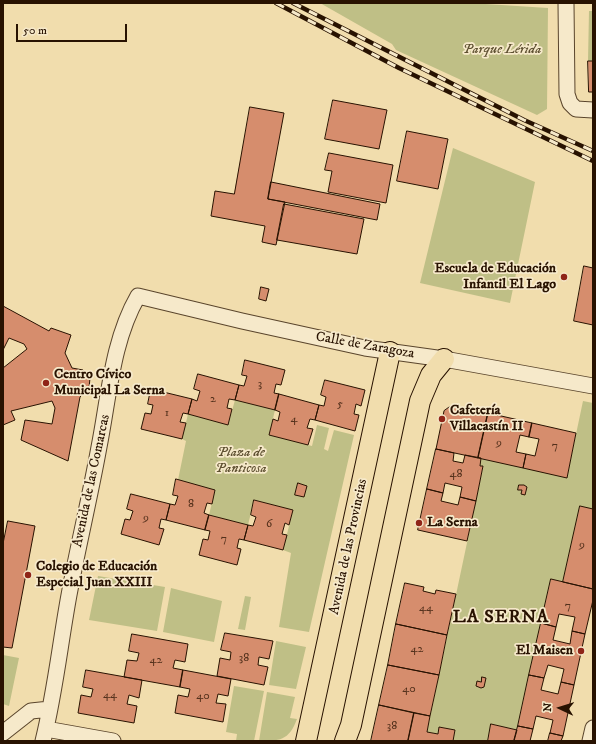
<!DOCTYPE html>
<html>
<head>
<meta charset="utf-8">
<style>
	body { margin:0 }
	#map { position:relative; width:596px; height:744px; overflow:hidden; background:#f1ddad; font-family:"IM FELL DW Pica",serif }
	canvas { display:block }
	.frame { position:absolute; inset:0; border:4px solid #281201; pointer-events:none }
	.north { position:absolute; left:540px; top:688px; width:40px; height:40px; -webkit-text-stroke:3px #f6e9ca; paint-order:stroke; rotate:274deg; font-size:11px; font-weight:700; line-height:16px; text-align:center; color:#281201 }
	.north::after { content:''; display:block; margin:auto; width:14px; height:18px; background:#281201; clip-path:polygon(50% 0,100% 100%,50% 72%,0 100%) }
	.scale { position:absolute; left:16px; top:24px; width:111px; height:18px; box-sizing:border-box; border:2px solid #281201; border-top:0; padding-left:5px; font-size:12px; line-height:14px; white-space:nowrap; color:#281201; -webkit-text-stroke:3px #f6e9ca; paint-order:stroke }
</style>
</head>
<body>
<div id="map">
<canvas width="596" height="744"></canvas>
<div class="frame"></div>
<div class="north">N</div>
<div class="scale">50 m</div>
</div>
<script>
const c = document.querySelector('canvas').getContext('2d');
c.lineJoin = 'round';
function fill(path, color) {
  c.fillStyle = color;
  c.fill(path, 'evenodd');
}
function strokePath(path, color, width, dash) {
  c.strokeStyle = color;
  c.lineWidth = width;
  c.lineCap = dash ? 'butt' : 'round';
  c.setLineDash(dash || []);
  c.stroke(path);
}
function label(font, color, halo, rows, align = 'center') {
  c.font = font + ' "IM FELL DW Pica",serif';
  c.lineWidth = 3.5;
  c.setLineDash([]);
  c.textBaseline = 'middle';
  c.strokeStyle = halo;
  c.fillStyle = color;
  for (const [text, x, y, turn = 0] of rows) {
    c.save();
    c.translate(x, y);
    c.rotate((+turn || 0) * Math.PI / 180);
    c.textAlign = isNaN(turn) ? turn : align;
    if (halo) c.strokeText(text, 0, 0);
    c.fillText(text, 0, 0);
    c.restore();
  }
}
const green = new Path2D(`
	M320,3H470L548,8L547,109L537,115L396,50L392,44Z
	M589,11H593V61H588Z
	M453,148L535,182L510,303L420,283Z
	M235,400L275,410L269,435L312,446L317,425L329,428L324,449L328,451L334,430L354,435L309,632L279,627L291,553L283,550L293,510L254,500L248,525L209,515L215,490L178,480L186,441L182,439L188,414L228,425Z
	M583,401L593,403V509L563,582L551,580L517,730L492,724L488,741H453L455,730L440,727L438,734L427,732L483,467L480,466L481,458L567,477Z
	M98,576L165,587L157,631L89,620Z
	M171,588L222,601L214,642L163,632Z
	M245,596L251,597L245,630L238,629Z
	M276,641L306,647L296,689L269,685Z
	M3,655L19,658L9,706L3,704Z
	M234,686L264,691L254,741H236L237,734L226,732Z
	M267,692L295,697L290,718L297,719C289,741 279,741 259,741Z`);
const building = new Path2D(`
	M588,61H593V92H589Z
	M333,100L387,110L379,149L325,139Z
	M250,107L284,113L268,199L285,202L276,245L262,242L265,226L211,216L215,191L234,194Z
	M407,131L448,139L438,189L397,181Z
	M329,153L393,165L386,203L328,192L332,171L325,170Z
	M271,182L380,204L377,220L268,199Z
	M284,204L364,219L357,254L277,240Z
	M584,266L593,268V325L574,321Z
	M261,287L269,289L266,301L259,299Z
	M3,306L49,331L51,328L71,335L65,353L72,368L83,370L90,378L89,388L80,397L68,461L21,440L25,420L52,424L55,408L52,401L11,411L15,420L3,425V368L27,349L24,344L9,338L3,350Z
	M245,360L285,370L281,385L276,384L274,393L279,394L275,410L235,400L239,385L244,386L247,376L242,375Z
	M198,374L239,385L235,400L229,399L227,408L232,409L228,425L188,414L192,399L197,401L200,391L194,389Z
	M325,380L365,390L361,406L356,404L354,414L359,415L355,431L315,420L319,405L324,406L326,397L321,395Z
	M151,389L192,399L188,414L183,413L180,422L186,423L182,439L141,429L145,413L151,414L153,405L148,404Z
	M279,394L319,405L315,420L310,419L307,428L313,429L308,445L269,435L273,419L278,421L280,412L275,410Z
	M451,406L488,413L478,458L436,449L444,411Z
	M488,413L532,423L529,437L520,435L516,452L526,454L523,468L478,458Z
	M532,423L576,433L567,478L523,468L526,454L535,456L539,439L529,437Z
	M436,449L454,453L453,461L463,463L465,455L481,458L480,466H483L476,501L460,497L462,487L445,483L443,493L427,489Z
	M176,479L215,490L212,504L207,503L204,513L209,515L205,530L166,520L170,504L175,505L178,496L173,495Z
	M298,483L307,486L304,497L295,495Z
	M519,485H524L527,487L525,495L521,494L522,490H518Z
	M427,489L443,493L441,501L458,505L460,497L476,501L467,541L418,530Z
	M131,494L170,504L166,520L161,519L159,528L164,529L159,545L121,534L125,519L130,520L133,511L127,509Z
	M254,500L293,510L289,525L285,523L282,534L287,535L283,550L244,540L248,525L253,526L256,517L251,515Z
	M580,506L593,509V589L563,582Z
	M209,515L248,525L244,540L239,539L237,548L241,549L237,565L199,555L203,539L208,540L210,531L205,530Z
	M8,521L35,526L12,648L3,647V544Z
	M551,579L593,589V600L585,634L572,631L575,617L559,614L556,627L541,623Z
	M405,583L424,587L423,591L435,594L436,590L456,594L447,635L396,624Z
	M541,623L556,627L553,640L570,644L572,631L585,634L574,685L561,682L564,669L548,665L544,678L529,675Z
	M396,624L447,635L439,675L388,665Z
	M225,633L273,641L269,659L259,657L258,665L268,667L264,685L217,676L220,658L230,660L231,652L221,650Z
	M132,634L188,644L185,662L175,660L173,668L183,670L180,687L124,677L127,660L137,661L139,653L129,651Z
	M388,665L439,675L430,716L379,705Z
	M86,670L142,680L139,698L129,695L127,704L137,706L134,723L78,713L81,695L91,697L93,689L83,687Z
	M183,670L231,679L228,696L218,694L216,703L226,704L223,722L175,713L178,695L188,697L190,689L180,687Z
	M529,675L544,678L541,690L558,694L561,682L574,685L563,736L550,733L553,720L536,716L533,729L518,726Z
	M482,677L486,678L484,687L481,688L476,686L477,681L481,682Z
	M379,705L414,713L408,741H371Z
	M414,713L430,716L427,732L438,734L439,727L455,730L453,741H408Z
	M491,724L517,730L514,741H488Z
	M518,726L533,729L530,741H514Z
	M550,733L563,736L561,741H548Z`);
const minor = new Path2D(`
	M566,3L567,94L570,103L576,109L593,110
	M46,729L113,741
	M3,733L31,711L50,709
	M43,741C55,693 60,644 69,595C78,546 90,497 99,447C109,397 112,341 138,296L242,321L365,348L444,359L593,386
	M590,741L593,728`);
const major = new Path2D(`
	M306,741L390,352
	M345,741L351,725L420,401L431,375L444,359`);
const rail = new Path2D(`
	M276,3L399,68L593,161
	M293,3L524,120L593,151`);
const markers = [
	[564,277,4,"#8f2418"],
	[46,383,4,"#8f2418"],
	[442,419,4,"#8f2418"],
	[419,523,4,"#8f2418"],
	[28,575,4,"#8f2418"],
	[581,651,4,"#8f2418"]
];
const numberNames = [
	["3",260,385],
	["2",213,400],
	["5",340,405],
	["1",167,414],
	["4",294,420],
	["9",499,444],
	["7",555,447],
	["48",456,475],
	["8",191,505],
	["9",146,519],
	["6",269,525],
	["7",224,540],
	["9",582,546],
	["7",568,607],
	["44",426,609],
	["42",417,650],
	["38",244,659],
	["42",156,661],
	["40",409,690],
	["44",110,696],
	["40",203,697],
	["38",392,727]
];
const parkNames = [
	["Parque Lérida",502,50],
	["Plaza de",241,453],
	["Panticosa",241,469]
];
const poiNames = [
	["Escuela de Educación",556,269,"right"],
	["Infantil El Lago",556,285,"right"],
	["Centro Cívico",54,375],
	["Municipal La Serna",54,391],
	["Cafetería",450,411],
	["Villacastín II",450,427],
	["La Serna",427,523],
	["Colegio de Educación",36,567],
	["Especial Juan XXIII",36,583],
	["El Maisen",573,651,"right"]
];
const streetNames = [
	["Calle de Zaragoza",365,346,10],
	["Avenida de las Comarcas",92,481,-78],
	["Avenida de las Provincias",349,547,-78]
];
const districtNames = [
	["LA SERNA",501,618]
];
fill(green, '#bfbf86');
fill(building, '#d68d6d');
strokePath(building, '#281201', 1);
strokePath(minor, '#5a452c', 17);
strokePath(major, '#281201', 22);
strokePath(minor, '#f6e9ca', 15);
strokePath(major, '#f1ddad', 20);
strokePath(rail, '#281201', 4.5);
strokePath(rail, '#f6e9ca', 3, [9]);
for (const [x, y, r, color] of markers) {
  const dot = new Path2D();
  dot.arc(x, y, r, 0, 2 * Math.PI);
  c.fillStyle = color;
  c.fill(dot);
  strokePath(dot, '#f6e9ca', 1.5);
}
label('12px', '#54311c', null, numberNames);
label('italic 14px', '#5d4f30', '#f6e9ca', parkNames);
label('bold 14px', '#281201', '#f6e9ca', poiNames, 'left');
label('14px', '#281201', '#f6e9ca', streetNames);
c.letterSpacing = '1px';
label('bold 18px', '#281201', '#f6e9ca', districtNames);
c.letterSpacing = '0px';
</script>
</body>
</html>
